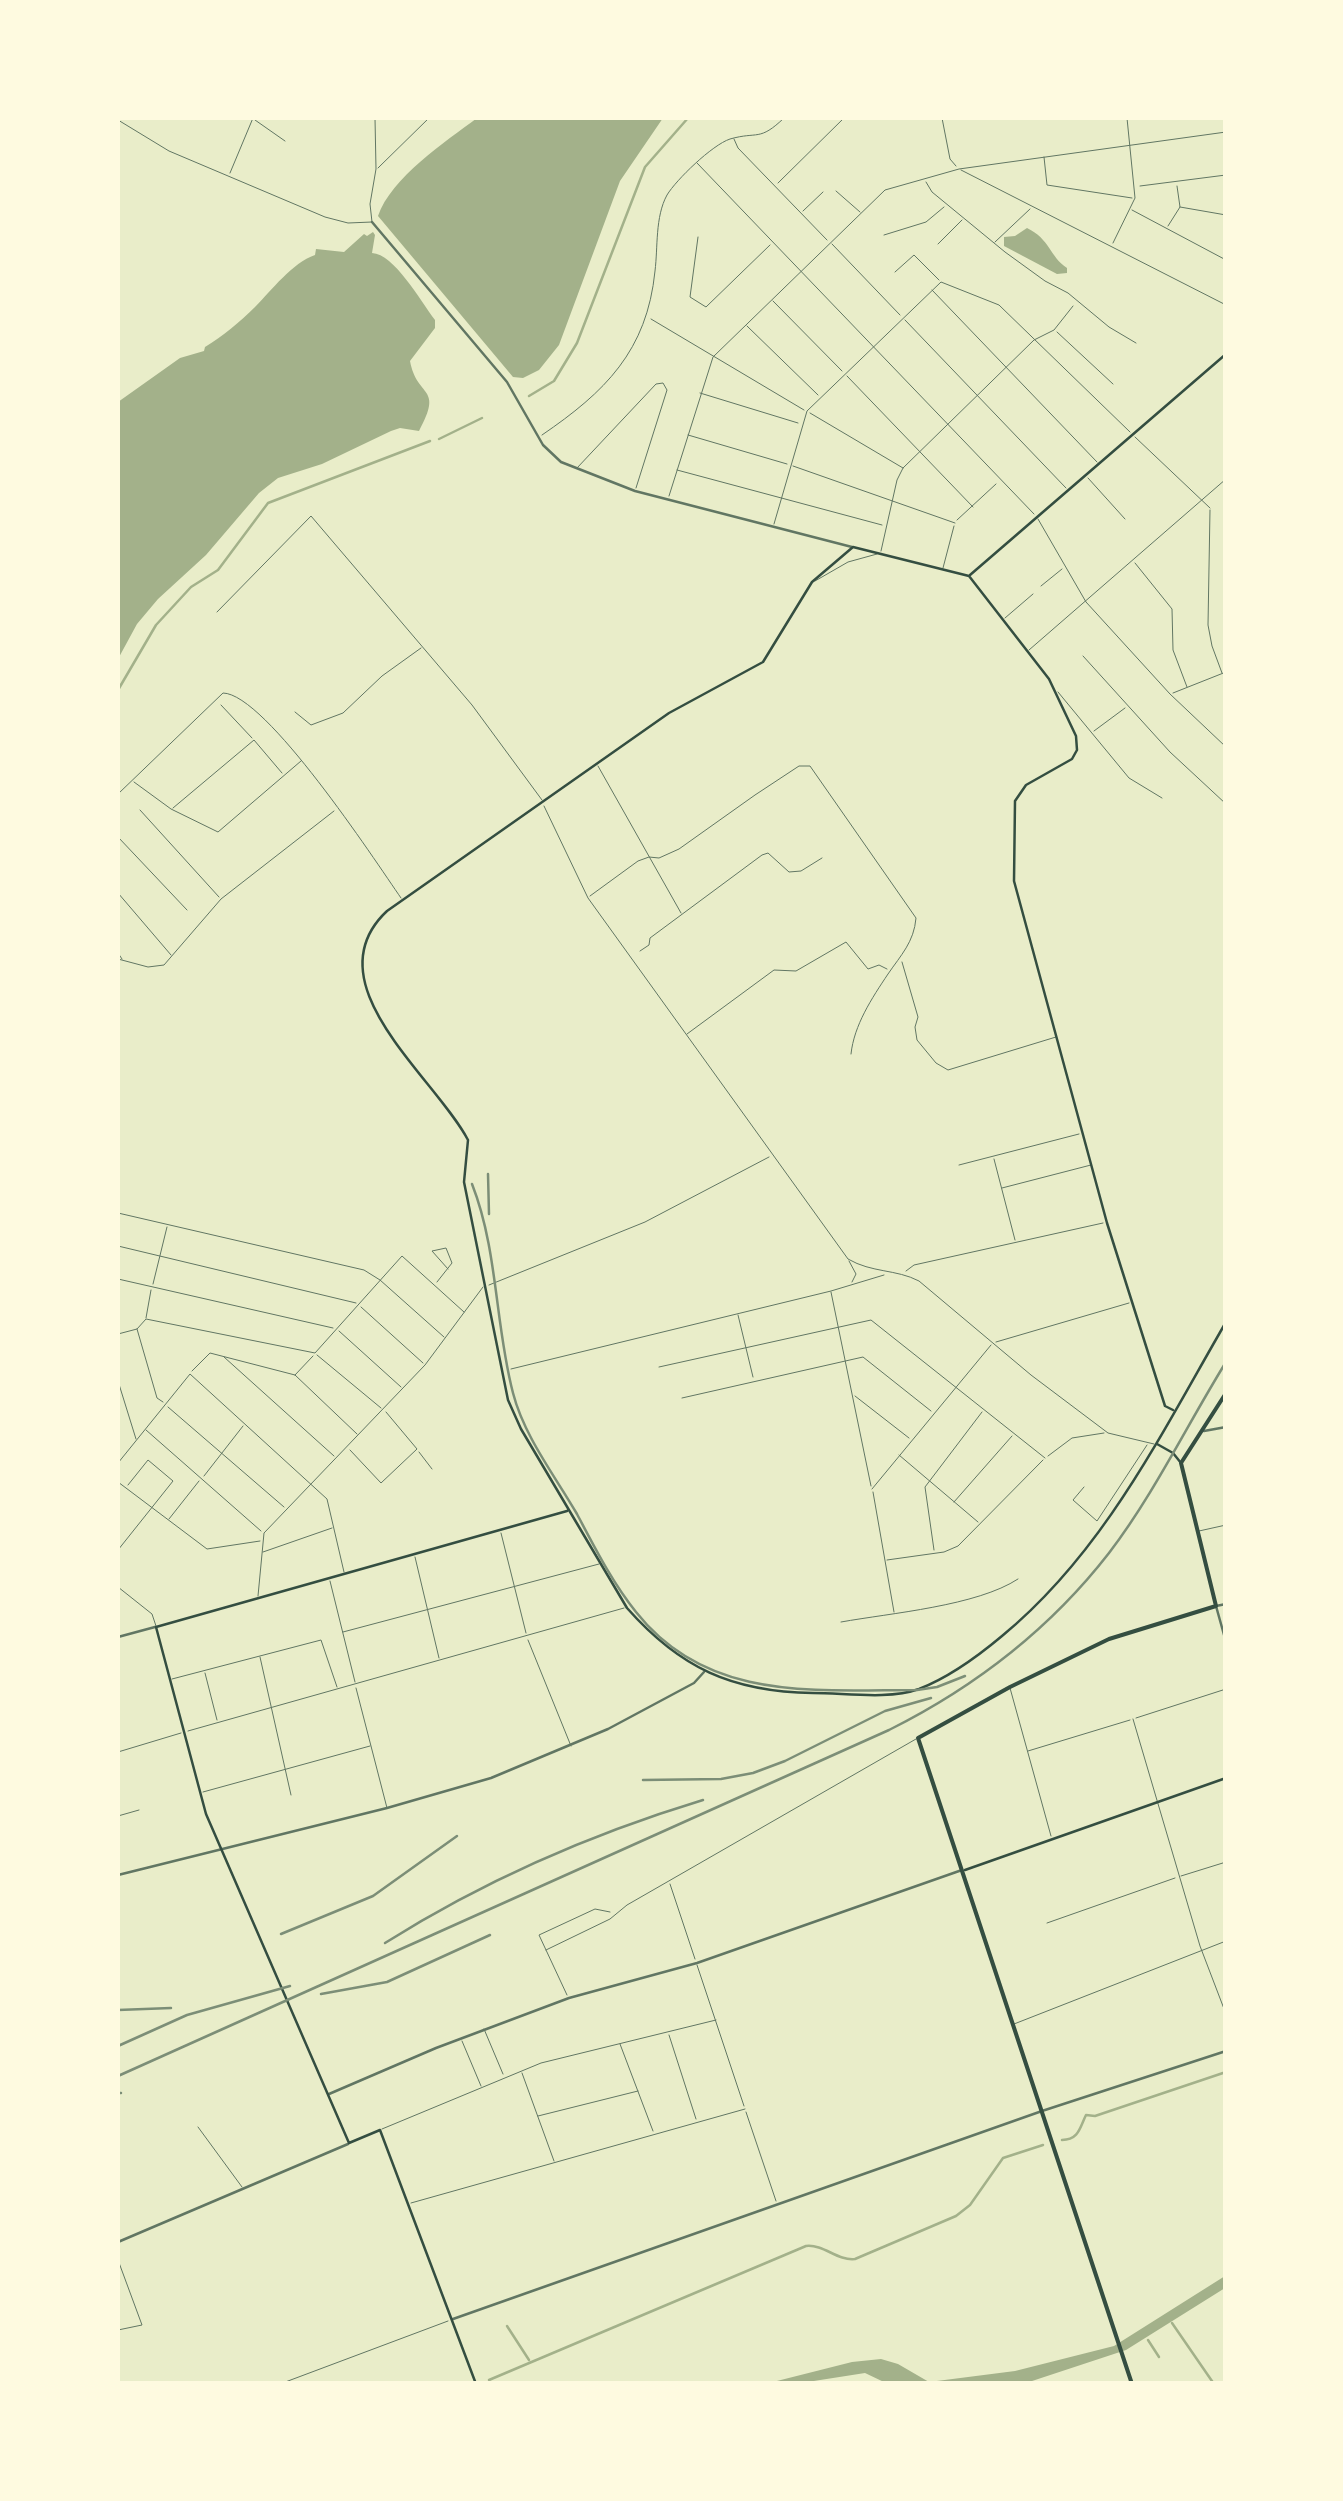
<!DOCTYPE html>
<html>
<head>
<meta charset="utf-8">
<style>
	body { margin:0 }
	#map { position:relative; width:1343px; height:2501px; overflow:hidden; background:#e9edc9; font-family:Overpass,sans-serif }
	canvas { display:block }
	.frame { position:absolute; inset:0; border:120px solid #fefae0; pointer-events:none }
</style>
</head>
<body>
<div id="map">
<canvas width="1343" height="2501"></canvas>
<div class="frame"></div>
</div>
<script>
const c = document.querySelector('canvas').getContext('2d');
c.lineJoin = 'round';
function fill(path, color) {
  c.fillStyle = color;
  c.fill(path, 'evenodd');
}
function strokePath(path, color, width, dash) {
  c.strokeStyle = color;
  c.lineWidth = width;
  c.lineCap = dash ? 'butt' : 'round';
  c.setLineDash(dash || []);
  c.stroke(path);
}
const water = new Path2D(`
	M477,118H663L620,181L559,345L539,370L523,378L513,377L378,216C391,178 445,142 477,118Z
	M1027,228C1050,239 1050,257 1067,268V273L1057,274L1004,246V237L1015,236Z
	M373,232L375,235L372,253C394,254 420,300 435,320V328L410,361C417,399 444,385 419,431L400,428L391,431L322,464L278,478L259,493L206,555L158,599L137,624L118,659V402L180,358L204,351L205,347C223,336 240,322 255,307C272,290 292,263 315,255L316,249L344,252L364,234L367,236Z
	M1225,2276V2288L1126,2350L1026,2383H886L865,2373L801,2383L765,2384L852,2362L881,2359L898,2364L929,2382L1015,2371L1114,2346Z`);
const stream = new Path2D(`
	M529,396L554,381L577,343L645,167L688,118
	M439,439L482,418
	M118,690L156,625L191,587L218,570L268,503L430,441
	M1062,2140C1079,2140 1080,2127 1086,2115L1095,2116L1226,2072
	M1172,2323L1214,2384
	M507,2326L529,2360
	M1148,2340L1159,2357
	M489,2380L806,2246C824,2244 837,2261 855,2259L956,2216L970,2205L1003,2158L1043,2145`);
const minor = new Path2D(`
	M942,118L950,159L956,166
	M118,120L169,151L325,217L348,223L372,222L370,204L376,169L375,118
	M255,120L285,141
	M734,139L738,148L827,240
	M1044,157L1047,185L1132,198
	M697,163L1034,514
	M378,168L429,118
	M961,170L1226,305
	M230,173L253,118
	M926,182L932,192L1005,252L1045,281L1068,293L1109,327L1136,343
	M778,183L844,118
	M1140,186L1226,175
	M836,191L860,212
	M1180,207L1226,215
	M1132,210L1226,260
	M803,211L823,192
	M1168,226L1180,207L1177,186
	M884,235L926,222L944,207
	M698,237L690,297L706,307L770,245
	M995,242L1030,209
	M1113,243L1135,198L1127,118
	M832,244L900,315
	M938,244L962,220
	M895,272L914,255L939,280
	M932,290L1097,462
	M773,301L842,371
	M651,319L804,410
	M905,320L1066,488
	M747,326L818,395
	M1057,332L1113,384
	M847,376L973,507
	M700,393L798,423
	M810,413L903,468
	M542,435C605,392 647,351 655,271C658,247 655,217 667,195C676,180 712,145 730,139C758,131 759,142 784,118
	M688,435L787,464
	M1135,437L1210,508
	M793,466L955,523
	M577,468L656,384L663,383L667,390L636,488
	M677,470L882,525
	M1088,478L1125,519
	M669,496L713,357L885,190L959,169L1226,132
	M1210,510L1208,625L1212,646L1222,673
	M1038,519L1086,602L1170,694L1226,747
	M957,520L996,484
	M774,524L807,411L941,282L999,305L1130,432
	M881,551L897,480L903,468L1034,340L1054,330L1073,306
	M1135,563L1172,609L1173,650L1187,687
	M943,568L954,526
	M815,581L848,562L877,554
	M1041,586L1062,569
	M217,612L311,516L472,705L542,800
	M1005,618L1033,594
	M1029,650L1226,479
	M1083,656L1170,752L1226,804
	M1058,692L1129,778L1162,798
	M1173,693L1226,672
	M221,705L252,738
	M295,712L311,725L343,713L382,676L421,648
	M1094,731L1125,708
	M598,766L681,913
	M134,782L171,809L218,832L301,761
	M118,794L223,693C266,694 374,859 401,898
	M544,806L588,898L848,1259C872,1273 896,1269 919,1281L1031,1375L1108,1433L1154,1444
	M173,808L254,740L282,773
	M140,810L219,897
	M118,837L187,910
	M118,893L171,955
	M590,896L638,861L649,857L659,858L679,849L755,795L799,766H810L916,918C914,942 901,955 888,974C872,998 854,1025 851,1054
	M640,951L649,945L650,938L762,855L768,853L789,872L801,871L822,858
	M118,953L122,959
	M118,959L148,967L164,965L221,899L334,811
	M902,962L918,1017L915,1027L917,1040L936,1063L948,1070L1056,1037
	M687,1034L774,970L796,971L846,942L868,969L879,965L887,969
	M994,1159L1015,1240
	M959,1165L1079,1134
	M1002,1188L1091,1165
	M118,1213L364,1270L380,1280L444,1337
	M118,1246L356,1303
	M849,1261L856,1274L852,1282
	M906,1271L914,1265L1103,1223
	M118,1279L333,1328
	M437,1282L452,1263L446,1248L432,1251L448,1269
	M153,1284L167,1227
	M489,1285L645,1222L769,1157
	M831,1292L871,1486
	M361,1307L423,1363
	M738,1315L753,1377
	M146,1318L151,1290
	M137,1329L157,1398L163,1402
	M339,1331L401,1387
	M118,1334L137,1329L146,1319L315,1353L402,1256L464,1312
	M996,1342L1129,1303
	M317,1355L381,1408
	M224,1357L334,1456
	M659,1367L871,1320L1045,1458
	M511,1369L831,1291L884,1275
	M192,1371L210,1353L295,1375L357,1434
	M295,1375L313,1356
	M118,1381L136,1439
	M855,1396L909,1438
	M682,1398L863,1357L931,1411
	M168,1407L284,1507
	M146,1430L261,1531
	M350,1450L381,1483L417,1449L386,1412
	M419,1452L432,1469
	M899,1455L978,1522
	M1048,1456L1072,1438L1104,1433
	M118,1463L190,1374L327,1499L344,1572
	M204,1476L243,1426
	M118,1482L207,1549L260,1541
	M1084,1487L1073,1500L1097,1521L1147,1445
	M872,1489L991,1345
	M873,1492L894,1612
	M954,1502L1012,1436
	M169,1519L199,1481
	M1199,1531L1226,1525
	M501,1533L526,1633
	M118,1550L173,1481L148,1460L128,1485
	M934,1550L925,1487L982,1412
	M263,1552L332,1528
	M415,1557L439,1658
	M887,1560L944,1552L958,1546L1043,1460
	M330,1581L355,1682
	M118,1587L152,1614L156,1626
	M258,1596L264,1533L425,1365L483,1287
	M841,1622C891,1613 977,1606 1018,1579
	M343,1632L599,1564
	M528,1640L571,1746
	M260,1657L291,1795
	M205,1673L217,1720
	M172,1679L321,1640L337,1687
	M356,1688L387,1808
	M1010,1688L1051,1836
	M1136,1718L1226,1689
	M1133,1719L1200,1946L1226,2014
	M188,1731L624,1608
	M1028,1751L1130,1720
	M118,1752L181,1733
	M203,1792L370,1746
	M118,1816L139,1810
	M1181,1876L1226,1862
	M670,1884L695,1959
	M1047,1923L1175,1878
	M546,1950L610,1919L627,1905L916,1739
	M697,1965L744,2106
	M567,1995L539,1935L595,1909L610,1912
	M1014,2024L1226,1941
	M484,2029L503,2074
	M669,2035L696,2119
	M462,2041L481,2086
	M620,2044L653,2131
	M522,2073L554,2161
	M746,2112L776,2201
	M538,2116L638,2091
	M198,2127L242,2187
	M382,2129L541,2063L716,2020
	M411,2203L745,2109
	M118,2260L142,2325L118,2330
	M280,2384L448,2321`);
const tertiary = new Path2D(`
	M372,222L507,382L543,445L561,462L635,491L852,547
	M1204,1431L1226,1427
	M1226,1604L1216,1606L1226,1642
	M118,1637L155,1627
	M118,1875L387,1808L491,1778L608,1729L694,1683L704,1672
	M329,2094L436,2048L569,1998L697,1963L962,1870
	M118,2242L348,2144
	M453,2319L1042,2111L1226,2051`);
const secondary = new Path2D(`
	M970,575L1226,354
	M969,576L853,547L812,582L763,662L669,713L387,911C310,983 435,1077 468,1140L464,1182L508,1400L521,1429L627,1608C680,1668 732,1692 813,1693C846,1693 888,1700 919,1689C950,1677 977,1657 1002,1636C1104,1552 1161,1434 1226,1322
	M969,576L1049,679L1076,736L1077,750L1072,759L1026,785L1015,801L1014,881L1107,1223L1165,1406L1173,1410
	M1157,1444L1173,1453L1181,1463
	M965,1870L1226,1778
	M476,2384L380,2130L349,2143L206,1814L156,1627L567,1511`);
const primary = new Path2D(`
	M1132,2384L918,1738L1010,1687L1109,1639L1216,1606L1181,1463L1226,1393`);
const rail = new Path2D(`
	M488,1174L489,1214
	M472,1184C498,1250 495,1325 513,1393C524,1436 555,1476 577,1514C595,1548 612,1582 636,1612C707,1702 814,1690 917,1690L937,1687L965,1676
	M643,1780L721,1779L753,1773L785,1761L885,1711L931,1698
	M281,1934L373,1896L457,1836
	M385,1943C485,1880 591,1834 703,1800
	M321,1994L387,1982L490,1935
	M118,2010L171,2008
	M118,2046L187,2015L290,1986
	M118,2076L889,1730C975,1687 1050,1629 1109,1553C1154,1494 1187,1425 1226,1362
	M118,2093H121`);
fill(water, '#a3b18a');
strokePath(stream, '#a3b18a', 2.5);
strokePath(minor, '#617663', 1);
strokePath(tertiary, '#617663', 2.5);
strokePath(secondary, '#344e41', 2.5);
strokePath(primary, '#344e41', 4);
strokePath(rail, '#7c8e77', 2.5);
</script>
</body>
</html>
